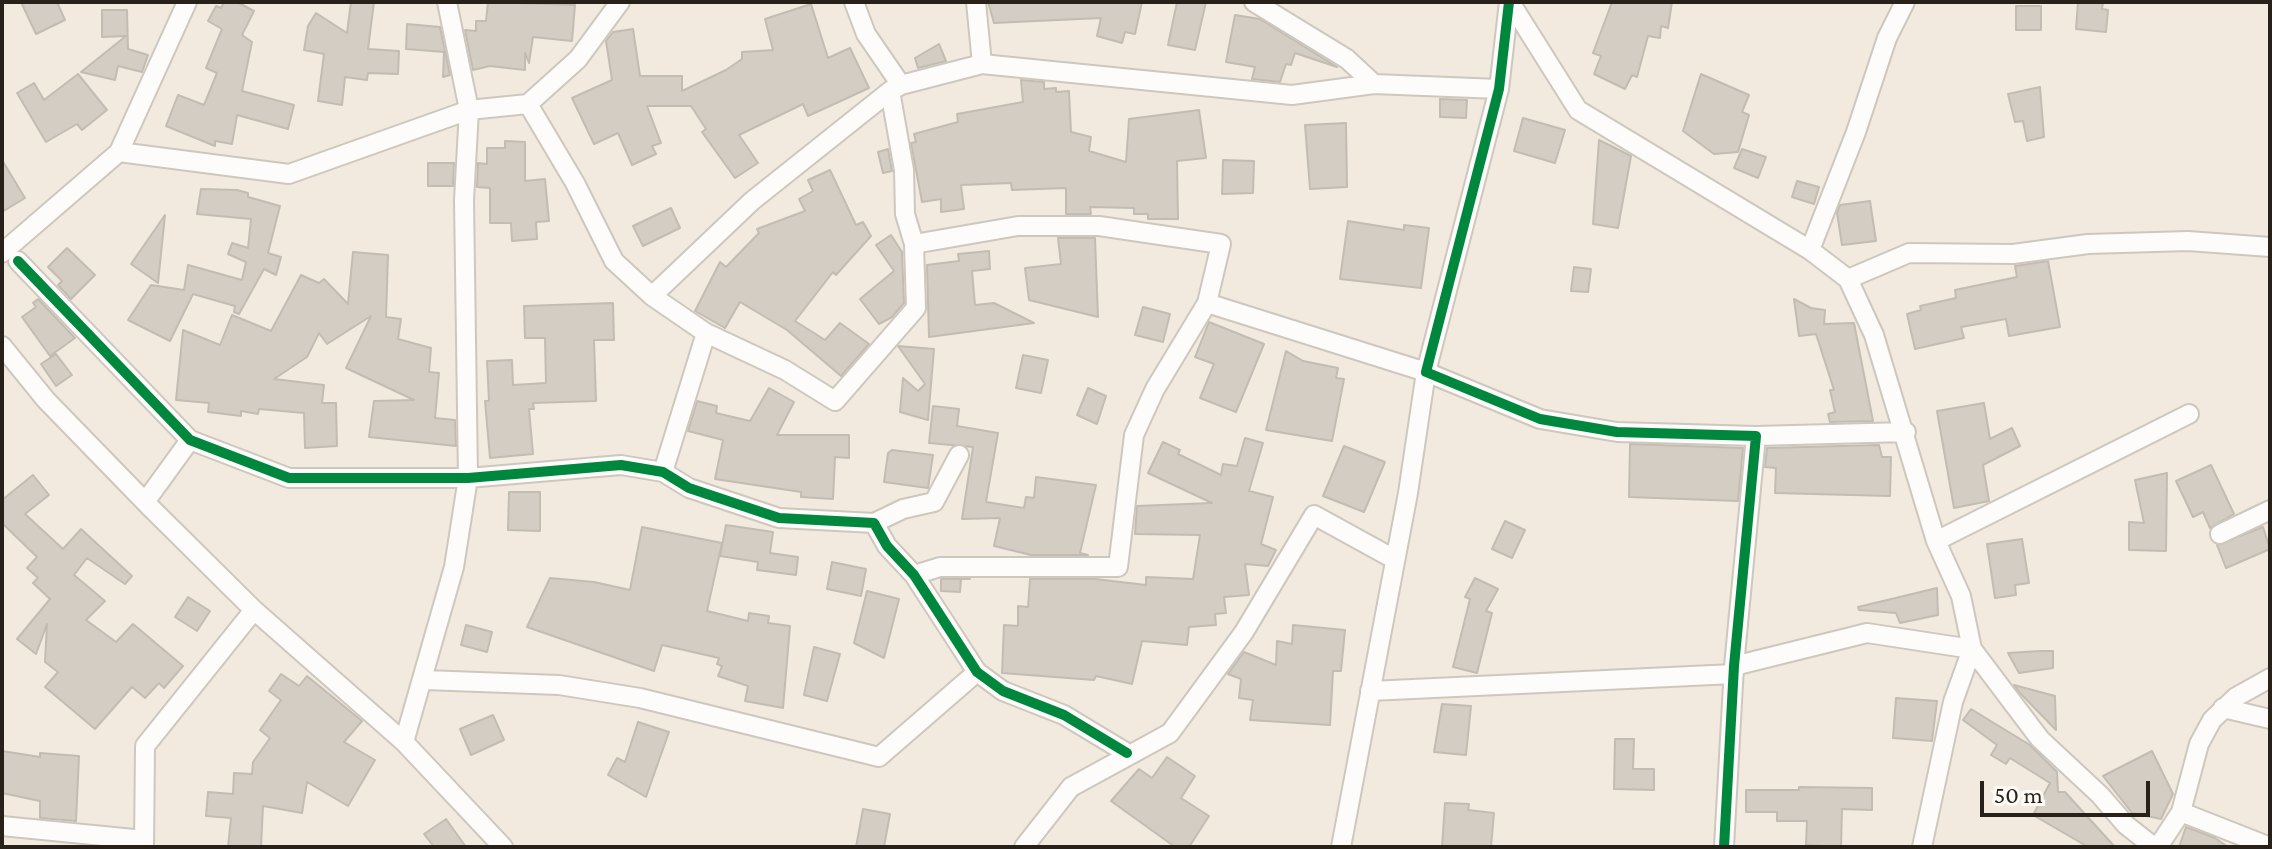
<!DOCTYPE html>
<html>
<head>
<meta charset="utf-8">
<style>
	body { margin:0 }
	#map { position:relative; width:2272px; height:849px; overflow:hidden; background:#f2eade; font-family:"Crimson Pro",serif }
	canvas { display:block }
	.frame { position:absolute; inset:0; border:4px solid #272119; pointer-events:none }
	.scale { position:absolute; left:1980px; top:781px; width:170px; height:36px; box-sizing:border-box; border:4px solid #272119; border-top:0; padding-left:10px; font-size:24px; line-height:28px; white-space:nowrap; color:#272119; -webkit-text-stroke:6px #fdfaf6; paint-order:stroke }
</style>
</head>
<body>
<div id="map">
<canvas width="2272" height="849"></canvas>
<div class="frame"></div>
<div class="scale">50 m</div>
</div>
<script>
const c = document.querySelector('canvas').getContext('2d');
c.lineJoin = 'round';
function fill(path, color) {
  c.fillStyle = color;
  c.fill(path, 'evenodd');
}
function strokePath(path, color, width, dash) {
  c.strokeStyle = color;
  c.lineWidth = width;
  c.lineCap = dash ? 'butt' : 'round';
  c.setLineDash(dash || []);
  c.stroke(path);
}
const building = new Path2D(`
	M21,2H57L65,20L36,34Z
	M224,2H237L254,11L242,35L252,42L242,91L294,105L288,129L237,115L232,144L215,141V146L166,126L178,95L204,105L217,73L206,68L222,29L208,21L216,6L221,8Z
	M351,2H374L368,49L399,51L398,74L368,73L367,80L345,77L342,105L318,101L324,54L304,50L308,26L316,13L347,33Z
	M488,2L575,5L572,41L533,37L529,63L525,53V70L490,66L473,70L465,30L476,31V21H486Z
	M988,2H1142L1135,34L1125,32L1122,43L1097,36L1101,18L994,23Z
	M1177,2H1206L1195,50L1168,45Z
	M1612,2H1672L1668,28L1661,26L1660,38L1648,36L1637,77L1632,75L1625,89L1594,74L1601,56L1593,53Z
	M2078,2H2103L2102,9L2108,10L2106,32L2076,29Z
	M811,4L828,58L850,48L869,88L808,116L803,104L739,135L758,163L735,178L702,132L706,129L691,106H647L661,143L652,146L656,154L632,165L618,133L594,144L572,98L612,80L606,41L613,32L633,29L640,76H682V91L726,70L742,59V52L773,50L765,19Z
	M2016,6H2041V30H2016Z
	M102,10H127L128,49L148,55L142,72L118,66L115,80L81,72L126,36L102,37Z
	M1235,15L1260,19L1337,67L1295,53L1291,65L1286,64L1280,82L1252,79L1255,67L1226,62Z
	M407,24L440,27L450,75L443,77L444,52L406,49Z
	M939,44L946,61L918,68L915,58Z
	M78,74L107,110L82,130L77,124L46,142L17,93L34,83L44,100Z
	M1701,74L1749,95L1742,112L1749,115L1738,152L1714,154L1683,131Z
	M1021,80L1044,82V89L1056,88V92L1069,91L1071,132L1091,137L1089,151L1126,162L1129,119L1199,110L1206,158L1177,161L1178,219H1148V214H1134V208L1090,207L1091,214H1066V188L1012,190L1011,183L961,185L964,209L941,212V199L922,202L911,143L916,142L914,134L958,122L957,114L1023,102Z
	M2040,87L2044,137L2027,141L2023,121L2015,122L2008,94Z
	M1440,99L1467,100L1466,118L1440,117Z
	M1523,118L1565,130L1555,163L1514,151Z
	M1346,123L1347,187L1310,189L1305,125Z
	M1599,140L1631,156L1618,228L1593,224Z
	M505,141L525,142V181L545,179L549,221L536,222L537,239L512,241L511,223H490V188L477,187L478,163L487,164V148H505Z
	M888,149L892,171L883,173L878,152Z
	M1742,149L1766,157L1758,178L1734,168Z
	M2,160L25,198L2,212Z
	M1223,160L1254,161L1253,193L1222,194Z
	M428,163H454L453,186H428Z
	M830,170L856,225L863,222L871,236L836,275L833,272L795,321L825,340L840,323L869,344L841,376L787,330L740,302L725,328L695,311L720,262L726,267L759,233L757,229L805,211L799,199L813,191L808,180Z
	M1797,181L1819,187L1814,204L1792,197Z
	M201,189L237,190L248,193V197L280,206L268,253L281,257L276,275L264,269L239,314L234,312L235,306L193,294L170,341L128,320L151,285L184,290L188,265L242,280L246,262L228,254L232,243L248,248L251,219L197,214Z
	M1870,201L1876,241L1842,245L1837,213L1840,205Z
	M671,208L680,228L643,246L633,226Z
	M165,215L158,283L131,264Z
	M1348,221L1404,230V225L1429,228L1421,288L1340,279Z
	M891,235L902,252L904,303L892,317L879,324L860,299L894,271L876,245Z
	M1058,238H1095L1098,317L1029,300L1025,268L1061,264Z
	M67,248L95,275L71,299L58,285L62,281L48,267Z
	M989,251L990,269L972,271L975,305L994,303L1034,323L929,337L927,265L959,261L958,254Z
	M353,252L388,255L386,317L401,319L398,339L431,348L429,372L439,373L435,418L455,420L456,446L369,437L374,401L414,400L346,368L371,316L327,344L319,333L307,357L274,379L324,385L322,403H336L337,446L305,448L304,413L259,409L258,414L241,411V416L208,412L209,403L176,400L183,330L220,345L232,315L271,331L301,275L319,283L324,279L348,304Z
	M2048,261L2060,327L2009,336L2006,319L1961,327L1964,338L1915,349L1907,314L1921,310L1920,306L1956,298L1955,290L2017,277L2015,266Z
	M1574,267L1591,269L1588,292L1571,291Z
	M38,299L75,338L50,356L22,317L36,307L33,303Z
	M1794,299L1811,308L1825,310L1824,324L1854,323L1873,421L1830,422L1828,414L1835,412L1830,390H1834L1816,334L1799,336Z
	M613,303L614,340H594L596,401L533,403L534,409H529L533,454L490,458L485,401H489L487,361L512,360L513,385L546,383L545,338H525L524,306Z
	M1143,307L1170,314L1163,342L1135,335Z
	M1209,322L1264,344L1236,412L1200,398L1214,364L1195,357Z
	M898,346L934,349L928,420L900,412L903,378L918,391L925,384Z
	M1286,351L1303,361L1338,368L1336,378L1344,379L1332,441L1266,430Z
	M56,354L72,375L56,386L41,364Z
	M1023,355L1048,360L1041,393L1016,388Z
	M769,388L794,402L777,435H849V458L835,457L833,499L801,497V492L715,479L723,440L688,431L697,401L717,406L716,413L750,421Z
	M1088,388L1106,396L1097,424L1077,415Z
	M1984,403L1990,439L2012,428L2020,446L1983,465L1989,501L1954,508L1937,411Z
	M933,406L959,409L957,426L998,433L986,502L1024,508L1026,497L1034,498L1036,477L1096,485L1080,553L1088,555H1031L994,546L1000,518L962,519L973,447L929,443Z
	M1245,438L1263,443L1249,491L1273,497L1261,544L1276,550L1268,566L1245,564L1249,595L1224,597L1226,613L1215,614L1216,625L1189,627L1187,645L1142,641L1132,684L1096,676L1094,680L1002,673L1004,625L1018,626V606L1028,607L1030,579H1095L1146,585V577L1193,579L1200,535L1135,534L1137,506L1212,503L1148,473L1163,442L1180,450L1178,454L1221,475L1223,464L1237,466Z
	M1630,444L1743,448L1738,501L1629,497Z
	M1879,445L1882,457H1891L1890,496L1775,493L1776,468L1765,467L1767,448Z
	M1344,446L1385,462L1364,512L1323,496Z
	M892,450L933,455L928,488L884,482L888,453Z
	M2211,465L2234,514L2210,528L2203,512L2193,517L2176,481Z
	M2167,473L2166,551L2129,550V522L2144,523L2135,480Z
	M33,475L49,495L25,514L63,549L81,529L132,576L125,584L87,558L74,575L105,601L86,620L116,642L133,624L183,666L164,688L159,683L145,698L132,687L95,729L45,687L58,672L45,662L47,624L36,654L17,639L50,599L33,583L38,578L27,568L37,557L2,523V500Z
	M509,492H540V531L508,530Z
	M1505,521L1525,530L1512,558L1492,549Z
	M726,525L773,532L770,553L798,557L796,575L757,570L758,562L720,556Z
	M642,527L722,543L707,611L748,621L749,613L769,616L768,623L790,626L783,708L745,701L748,686L718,676L722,666L717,664L719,658L662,645L654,671L527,627L550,578L594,582L630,590Z
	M2263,527L2270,549L2226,568L2217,545Z
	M2022,539L2029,583L2015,585L2016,595L1995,598L1987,544Z
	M832,562L866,569L861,596L827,589Z
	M1475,578L1498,589L1486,611L1492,613L1477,673L1453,667L1470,599L1465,597Z
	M941,579H970H961L960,592L941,591Z
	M1937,588L1938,615L1900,623L1896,613L1859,610L1858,607Z
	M867,591L899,599L884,658L854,643Z
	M188,597L210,611L197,631L175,617Z
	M466,625L492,632L487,652L461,645Z
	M1293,625L1345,630L1341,671H1333L1330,725L1250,720L1253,700L1239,698L1241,679L1228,674L1244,652L1276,665L1277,641L1292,644Z
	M814,647L840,654L827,701L804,695Z
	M2040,651H2053V668L2019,673L2008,653Z
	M281,674L299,686L307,676L362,721L344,742L375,760L348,806L307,782L302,813L263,806L261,847H228L231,818L206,816L208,792L233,794L234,773L252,774L253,762L270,738L260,730L281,700L269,691Z
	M2014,685L2055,696L2056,730L2019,692Z
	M1896,698L1937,701L1932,741L1893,738Z
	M1442,704L1471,706L1466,755L1434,752Z
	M1971,709L2030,745L2057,772L2058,792H2065L2115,847H2088L2033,815L2050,783L2010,758L2006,764L1991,755L1997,745L1963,720Z
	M493,715L504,740L471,755L460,729Z
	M638,722L669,732L646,797L608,775L617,758L625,762Z
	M1615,739H1634L1633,769H1654V790L1614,789Z
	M2,751L40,757V753L79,756L76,821L40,818V801L2,793Z
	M2152,751L2173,794L2161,819L2132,813L2103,776Z
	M1167,757L1195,776L1181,798L1209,816L1189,847H1175L1111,801L1139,769L1152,778Z
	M1799,787L1872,788V810L1842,809L1841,847L1806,845L1807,821H1777V812H1746V790H1799Z
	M1445,803L1469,804L1468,810L1494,813L1491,847H1442Z
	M863,809L890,814L884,847H856Z
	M446,819L466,847H434L424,834Z
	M2186,827L2215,838L2228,847H2179Z`);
const minor = new Path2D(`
	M854,2L866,34L901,85
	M976,2L982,64
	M1254,2L1347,59L1374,84
	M1509,2L1499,89L1426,372L1540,419L1617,432L1756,436L1734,666L1724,847
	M1510,2L1578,110L1810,250L1848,279L1874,335L1936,541L1961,596L1972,649L2040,739L2100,795L2126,825L2154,847
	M528,104L575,183L614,261L652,296L706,333L785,370L835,401L916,308L914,244L905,214L904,170L890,91
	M119,152L289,174L469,110L528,104L578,59L620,2
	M1810,250L1856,132L1887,38L1905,2
	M2,253L119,152L187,2
	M18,261L190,440L289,478H468L621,465L663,472L689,488L779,518L874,523L887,546L914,575L977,672L1003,691L1064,715L1127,753
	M1848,279L1909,253L2013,254L2088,244L2188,241L2270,247
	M652,296L752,201L890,91L901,85L982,64L1292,95L1374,84L1499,89
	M1207,303L1426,372L1408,493L1341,847
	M2,346L46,400L150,507L254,610L404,742L503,847
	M1756,436L1906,432
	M663,472L706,333
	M145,502L190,440
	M874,523L903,509L934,502L959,455
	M2220,534L2270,510
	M1936,541L2189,414
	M914,575L940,567H1118L1134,435L1155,389L1207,303L1221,244L1099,226H1018L914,244
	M1734,666L1867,633L1972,649L1953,702L1922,847
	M425,680L559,685L640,698L879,757L977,672
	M1370,691L1734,674
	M2223,708L2270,719
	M404,742L454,567L468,478L464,200L469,110L447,2
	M2181,812L2270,847
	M2,826L144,840
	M144,847L145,746L254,610
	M1024,847L1071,787L1170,733L1244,632L1314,515L1394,559
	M2158,847L2181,812L2199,744L2212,720L2236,697L2270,678`);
const cycleway = new Path2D(`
	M1509,2L1499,89L1426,372L1540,419L1617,432L1756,436L1734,666L1724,847
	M18,261L190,440L289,478H468L621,465L663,472L689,488L779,518L874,523L887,546L914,575L977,672L1003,691L1064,715L1127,753`);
fill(building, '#d3cdc3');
strokePath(building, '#c2bcb3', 2);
strokePath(minor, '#cec7be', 22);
strokePath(minor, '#fdfcfa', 18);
strokePath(cycleway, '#00873e', 10);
</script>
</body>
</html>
